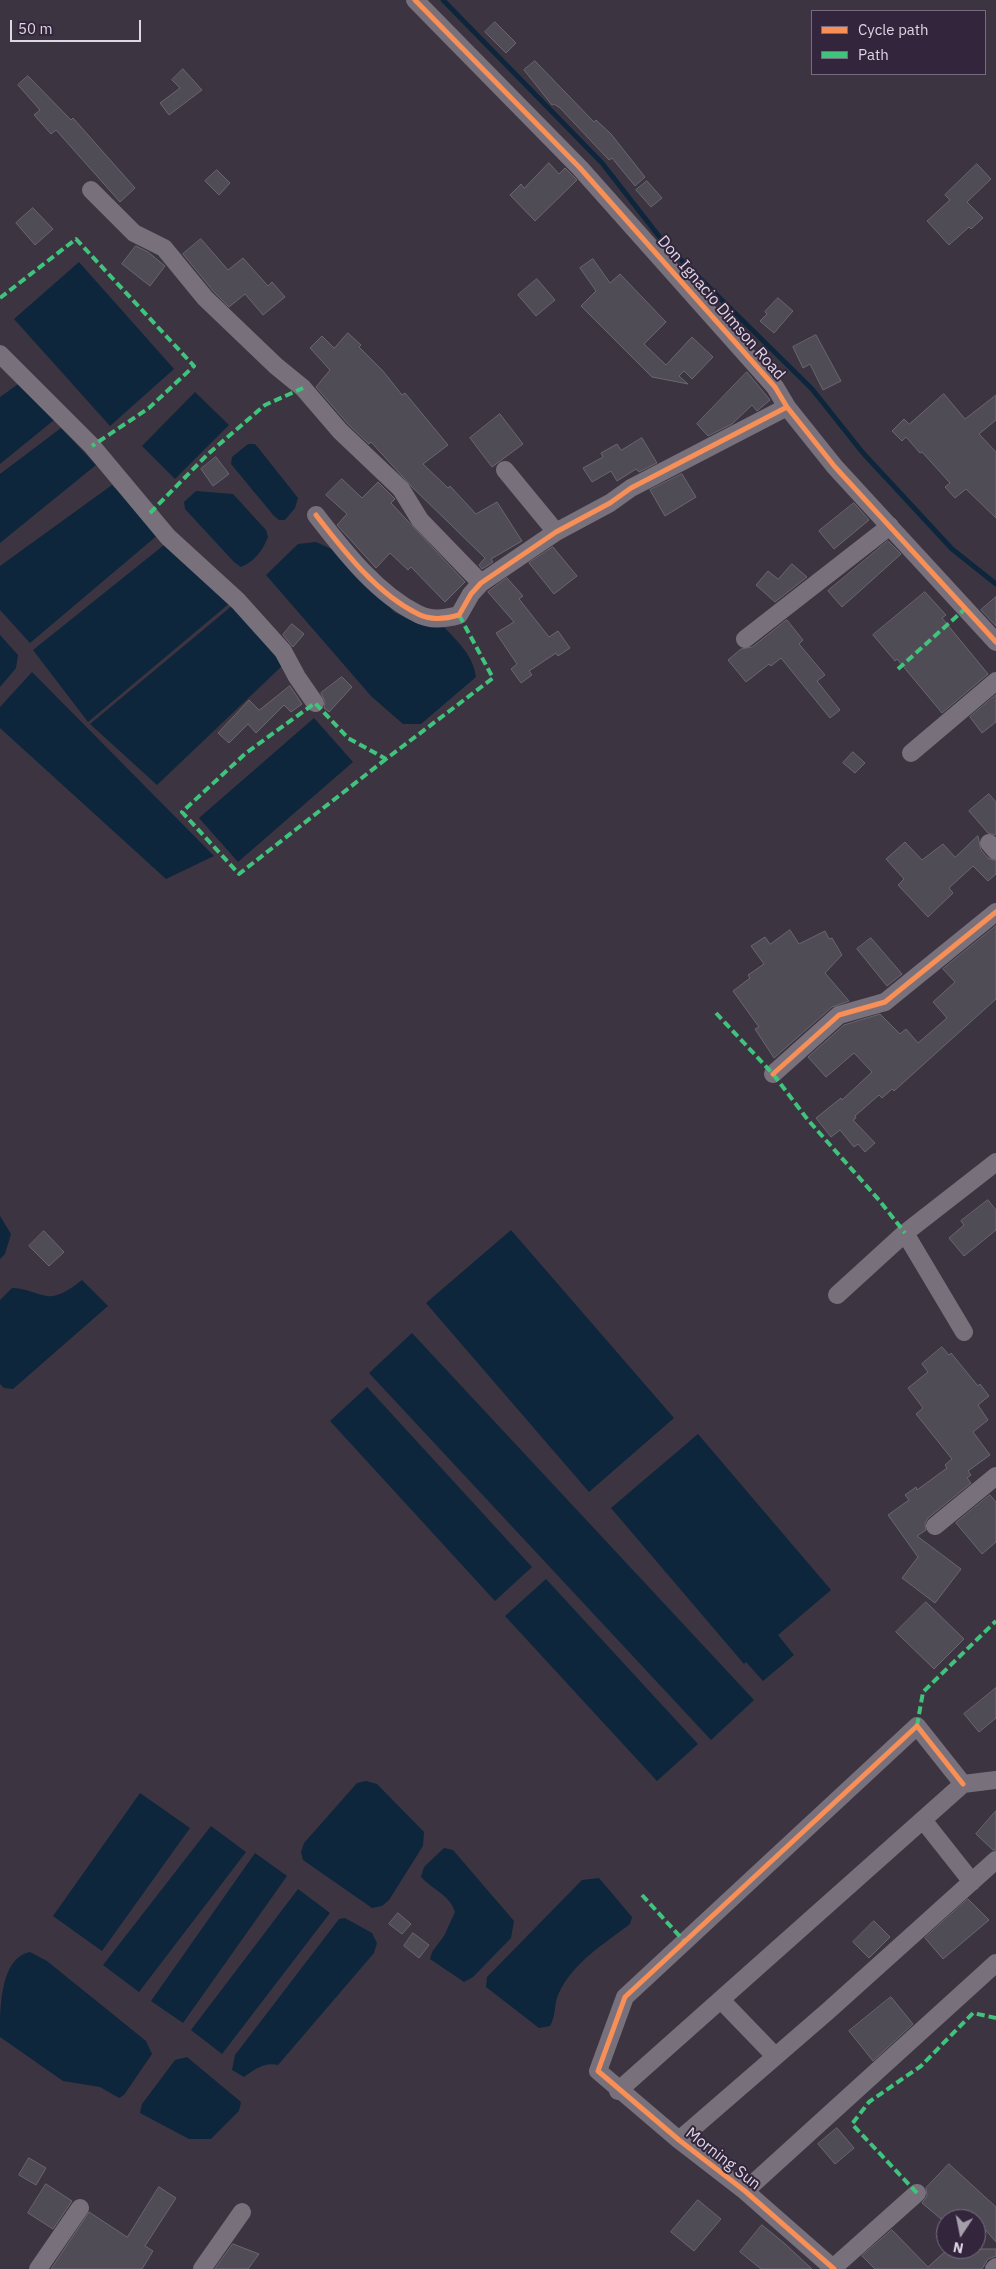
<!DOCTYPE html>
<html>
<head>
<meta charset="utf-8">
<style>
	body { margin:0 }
	#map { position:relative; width:996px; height:2269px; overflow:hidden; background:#3c3541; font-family:"IBM Plex Sans",sans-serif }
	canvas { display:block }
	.legend { position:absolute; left:811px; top:10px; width:175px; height:65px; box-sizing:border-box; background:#33263c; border:1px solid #776c7f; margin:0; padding:6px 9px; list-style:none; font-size:15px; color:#ded6e4 }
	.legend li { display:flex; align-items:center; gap:10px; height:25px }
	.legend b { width:25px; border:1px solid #776c7f }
	.north { position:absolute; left:936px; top:2209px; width:50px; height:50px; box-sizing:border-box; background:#33263c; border:1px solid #776c7f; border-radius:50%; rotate:191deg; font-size:14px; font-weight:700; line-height:20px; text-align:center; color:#ded6e4 }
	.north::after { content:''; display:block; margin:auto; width:18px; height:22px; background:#a59eab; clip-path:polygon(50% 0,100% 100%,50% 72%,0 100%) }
	.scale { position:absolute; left:10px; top:20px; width:131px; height:22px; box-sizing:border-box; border:2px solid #ded6e4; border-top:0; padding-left:6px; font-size:15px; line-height:18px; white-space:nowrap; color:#ded6e4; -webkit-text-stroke:4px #33263c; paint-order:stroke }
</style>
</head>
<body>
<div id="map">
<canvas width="996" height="2269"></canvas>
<ul class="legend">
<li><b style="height:6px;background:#f78f57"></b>Cycle path</li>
<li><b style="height:6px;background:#40c37c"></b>Path</li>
</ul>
<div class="north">N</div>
<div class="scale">50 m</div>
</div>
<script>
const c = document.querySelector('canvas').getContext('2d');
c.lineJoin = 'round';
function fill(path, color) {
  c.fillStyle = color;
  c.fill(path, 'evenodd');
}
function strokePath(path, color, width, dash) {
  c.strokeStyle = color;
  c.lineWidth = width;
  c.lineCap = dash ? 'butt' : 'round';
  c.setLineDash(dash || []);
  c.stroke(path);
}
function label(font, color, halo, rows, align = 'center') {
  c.font = font + ' "IBM Plex Sans",sans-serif';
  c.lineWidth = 4;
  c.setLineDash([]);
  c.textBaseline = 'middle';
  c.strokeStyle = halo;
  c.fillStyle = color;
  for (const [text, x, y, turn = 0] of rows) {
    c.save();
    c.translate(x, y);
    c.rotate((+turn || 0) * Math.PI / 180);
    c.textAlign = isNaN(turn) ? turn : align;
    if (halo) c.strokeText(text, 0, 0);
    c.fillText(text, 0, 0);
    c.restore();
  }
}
const water = new Path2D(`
	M79,262L174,369L110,426L14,319Z
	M21,382L54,420L0,464V397Z
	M195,392L229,425L175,479L142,446Z
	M61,428L96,465L0,543V474Z
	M248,444H255L260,450L298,498L295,508L285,520H279L274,516L231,464L232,457Z
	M112,485L159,534L30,643L0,610V566Z
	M196,491L233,494L266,530L268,537C263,550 254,562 241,567L234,562L185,509L184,502Z
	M316,542L336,551L374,587L394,612L415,622L441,624C456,640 473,654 476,677L421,724H403L371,696L266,575L298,544Z
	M164,545L231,602L88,722L33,650Z
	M233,605L283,665L157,785L90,724Z
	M0,635L18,655L16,668L0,687Z
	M32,672L214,856L166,879L0,728V707Z
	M314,718L353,762L238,862L199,818Z
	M0,1216L11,1234L5,1254L0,1259Z
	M511,1230L674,1418L589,1492L426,1303Z
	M82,1280L108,1306L13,1389L4,1388L0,1384V1300L12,1288C25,1288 35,1294 47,1296C59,1298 73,1287 82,1280Z
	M412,1333L754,1700L711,1740L369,1373Z
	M367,1387L532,1567L495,1601L330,1421Z
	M698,1434L831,1590L778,1635L794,1655L763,1681L746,1662L744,1664L611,1508Z
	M546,1579L698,1744L657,1781L505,1616Z
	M366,1781L377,1784L424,1832L423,1846L389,1900L382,1906L372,1908L303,1860L301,1852L304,1843L357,1783Z
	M140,1793L190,1828L102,1951L53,1916Z
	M211,1826L246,1852L139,1992L103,1965Z
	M444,1848L453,1850L514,1921L511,1938L473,1977L464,1982L430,1959L432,1952L444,1936L455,1912C450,1895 433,1890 421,1877L424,1867Z
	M255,1853L287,1876L183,2023L151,2001Z
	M599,1878L632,1917L630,1924C604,1944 572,1963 558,1995C554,2005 556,2016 550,2026L539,2028L486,1987L487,1977L582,1880Z
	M298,1889L330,1913L222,2054L191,2030Z
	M345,1918L372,1933L377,1943L374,1953L278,2065C265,2062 255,2069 244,2077L232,2070L235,2055L339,1919Z
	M30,1952L47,1961L146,2041L152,2054L124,2095L119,2098L100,2087L63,2081L0,2037C0,2008 0,1958 30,1952Z
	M187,2057L241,2102L239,2111L211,2139H189L140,2113L142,2104L175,2060Z`);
const stream = new Path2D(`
	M443,0L602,163L665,244L812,389L863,453L952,549L996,584`);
const building = new Path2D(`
	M495,22L516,43L506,53L485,32Z
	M535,61L594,122L596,120L611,134L645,177L635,186L612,158L609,160L560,108L554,104L552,105L524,70Z
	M183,69L202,90L169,115L160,103L180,88L172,80Z
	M28,76L71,120L73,118L135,188L120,202L56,130L51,134L34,115L40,110L18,85Z
	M549,163L559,174L565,168L577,180L535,221L510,195L521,184L524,188Z
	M977,164L991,179L967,202L983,218L971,229L969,227L949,245L927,221L950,200L945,195Z
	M217,170L230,183L219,195L205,181Z
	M647,181L662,198L651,207L636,190Z
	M33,208L53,229L35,245L16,223Z
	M201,239L228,270L243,258L268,286L272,282L285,297L263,315L245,294L229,307L214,292L183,254Z
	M136,246L148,252L165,266L150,286L122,264Z
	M593,259L610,283L620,274L666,322L644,344L666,365L692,337L713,357L692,379L684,371L679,376L688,384L652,377L581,306L596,291L580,268Z
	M537,279L555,300L536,316L518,295Z
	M778,298L793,311L774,333L760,321L767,314L765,312Z
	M348,333L361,345L359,347L383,371L402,395L405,393L448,445L423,464L448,488L450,486L476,514L497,502L522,541L491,559L493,562L482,569L479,565L485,558L412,487L371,442L369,444L348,424L316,387L330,370L310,348L322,336L334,348Z
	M816,335L841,381L823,390L810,364L803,368L793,347Z
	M747,372L770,400L757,411L752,405L732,424L708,436L697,424Z
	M944,394L965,419L996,395V420L979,434L996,452V518L966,489L955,498L945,487L950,483L922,452L920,453L906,437L902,441L892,431L904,419L909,424Z
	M500,414L523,444L492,467L470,438Z
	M642,438L657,463L639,472L636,469L617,481L611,471L592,482L583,468L603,457L601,453L617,444L621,450Z
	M216,457L229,474L213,486L201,469Z
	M682,474L696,497L665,516L650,490Z
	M342,479L362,498L378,482L395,499L391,503L465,582L445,602L411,567L408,570L390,553L376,568L337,525L347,514L326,495Z
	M854,503L869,520L834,549L819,531Z
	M888,541L901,554L842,607L828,591Z
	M553,547L577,576L554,594L529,563Z
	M792,564L807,577L775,602L756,585L768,571L778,579Z
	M507,578L523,596L519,599L549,637L558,631L570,648L558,656L556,653L529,671L532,675L521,683L511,669L517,664L496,633L514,622L488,592Z
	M925,592L946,615L942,618L988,674L942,713L897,659L895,661L873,635Z
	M996,597V626L981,610Z
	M787,620L803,640L799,644L825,675L817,681L840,710L830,718L781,658L771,666L769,664L746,682L728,660L741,649L752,647Z
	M292,624L304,634L293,647L283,635Z
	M342,677L352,687L329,712L324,708L325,702L321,693Z
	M290,686L302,704L291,712L284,705L256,733L248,724L229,743L218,733L249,700L259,710Z
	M996,695V722L982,733L970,717Z
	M853,752L865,763L855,773L843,763Z
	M989,794L996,802V835L988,833L969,811Z
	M978,836L981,850L988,858L996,861V874L988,881L973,866L949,888L953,893L928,917L898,885L904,879L886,859L905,842L922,860L943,844L955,857Z
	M996,926V999L894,1091L892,1089L882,1098L879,1095L855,1116L856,1118L853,1120L875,1143L865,1152L858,1144L854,1147L840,1130L831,1137L816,1118L841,1098L842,1100L872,1072L854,1053L826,1077L808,1057L844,1025L880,1014L900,1034L906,1029L918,1043L947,1018L933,1002L955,982L943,969Z
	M790,930L799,944L825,931L829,939L832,938L842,955L825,973L849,1001L832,1007L774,1058L755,1029L759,1027L733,991L750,978L748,975L764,964L751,946L765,937L770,944Z
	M871,938L902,974L887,986L857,949Z
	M988,1200L996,1210V1230L964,1256L949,1238L964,1225L961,1221Z
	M44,1231L64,1252L49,1266L29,1246Z
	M942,1347L949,1355L951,1353L978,1386L980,1384L989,1396L978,1405L988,1420L973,1432L990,1455L968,1471L971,1475L967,1478L971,1483L928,1518L925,1523L926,1530L917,1536L961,1569L935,1603L902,1578L918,1557L888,1515L909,1500L905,1495L916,1487L917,1490L947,1468L945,1465L952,1459L916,1414L923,1408L908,1388L928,1372L922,1364Z
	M990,1495L996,1502V1542L982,1554L956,1523Z
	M926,1602L964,1639L934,1669L896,1632Z
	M996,1688V1718L979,1732L964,1714Z
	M996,1811V1850H993L976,1834Z
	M968,1899L989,1920L943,1959L925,1938Z
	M398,1913L411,1924L402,1934L389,1924Z
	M874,1921L890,1937L869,1958L853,1942Z
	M413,1933L429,1945L419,1958L404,1946Z
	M891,1997L913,2024L873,2061L849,2031Z
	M837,2128L854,2148L835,2164L818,2144Z
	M29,2158L46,2168L36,2185L19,2175Z
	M949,2164L996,2207V2242L976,2219H941L922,2203L927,2196L926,2188Z
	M46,2184L72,2201L53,2229L28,2213Z
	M159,2187L176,2198L145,2246L153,2251L142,2269H51L89,2212L127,2237Z
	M698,2200L721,2219L694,2251L671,2232Z
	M762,2225L784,2243L812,2269H761L740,2252Z
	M892,2230L928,2267L948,2249H996V2256L988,2259L982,2269H875L862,2256Z
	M233,2244L259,2254L248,2269H215Z`);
const minor = new Path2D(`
	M415,0L580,168L775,387L787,407L835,467L996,642
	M91,190L134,233L164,248L205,298L276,366L303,388L340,431L401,489L420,520L481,583
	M0,354L92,446L168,537L238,601L283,651L297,677L315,703
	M505,470L556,532
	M316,515C344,551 376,593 418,614C431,621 445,619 459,615L471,594L481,583L556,532L610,503L631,488L787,407
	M745,639L890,526
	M911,753L996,681
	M989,843L996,851
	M773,1074L839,1015L885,1002L996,912
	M905,1233L964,1332
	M837,1295L905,1233L996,1162
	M935,1526L996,1476
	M923,1820L972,1882
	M721,2000L775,2056
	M618,2091L963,1784L996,1780
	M679,2140L828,2011L996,1860
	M745,2191L996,1963
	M833,2268L917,2193
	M38,2269L80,2208
	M202,2269L242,2212
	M834,2269L745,2191L679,2140L598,2071L625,1997L917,1726L963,1784
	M994,2269L996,2267`);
const quiet = new Path2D(`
	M0,298L76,239L194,366L149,408L92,446
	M150,513L208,454L265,405L303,388
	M898,669L966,608
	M386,759L239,874L182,812L246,753L315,703L348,738L386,759L493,678L459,615
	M716,1013L773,1074L808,1120L879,1200L905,1233
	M917,1726L923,1692L996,1621
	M642,1895L685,1942
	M917,2193L852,2124L869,2102L921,2066L973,2013L996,2018`);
const cycleway = new Path2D(`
	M415,0L580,168L775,387L787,407L835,467L996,642
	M316,515C344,551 376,593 418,614C431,621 445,619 459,615L471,594L481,583L556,532L610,503L631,488L787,407
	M773,1074L839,1015L885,1002L996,912
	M834,2269L745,2191L679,2140L598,2071L625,1997L917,1726L963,1784`);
const streetNames = [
	["Don Ignacio Dimson Road",721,308,49],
	["Morning Sun",723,2159,38]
];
fill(water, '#0d263c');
strokePath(stream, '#0d263c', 5);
fill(building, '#504c56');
strokePath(building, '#6a6671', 1);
strokePath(minor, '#78717c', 18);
strokePath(quiet, '#40c37c', 4, [8, 4]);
strokePath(cycleway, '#f78f57', 5);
label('16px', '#ded6e4', '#33263c', streetNames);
</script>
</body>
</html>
